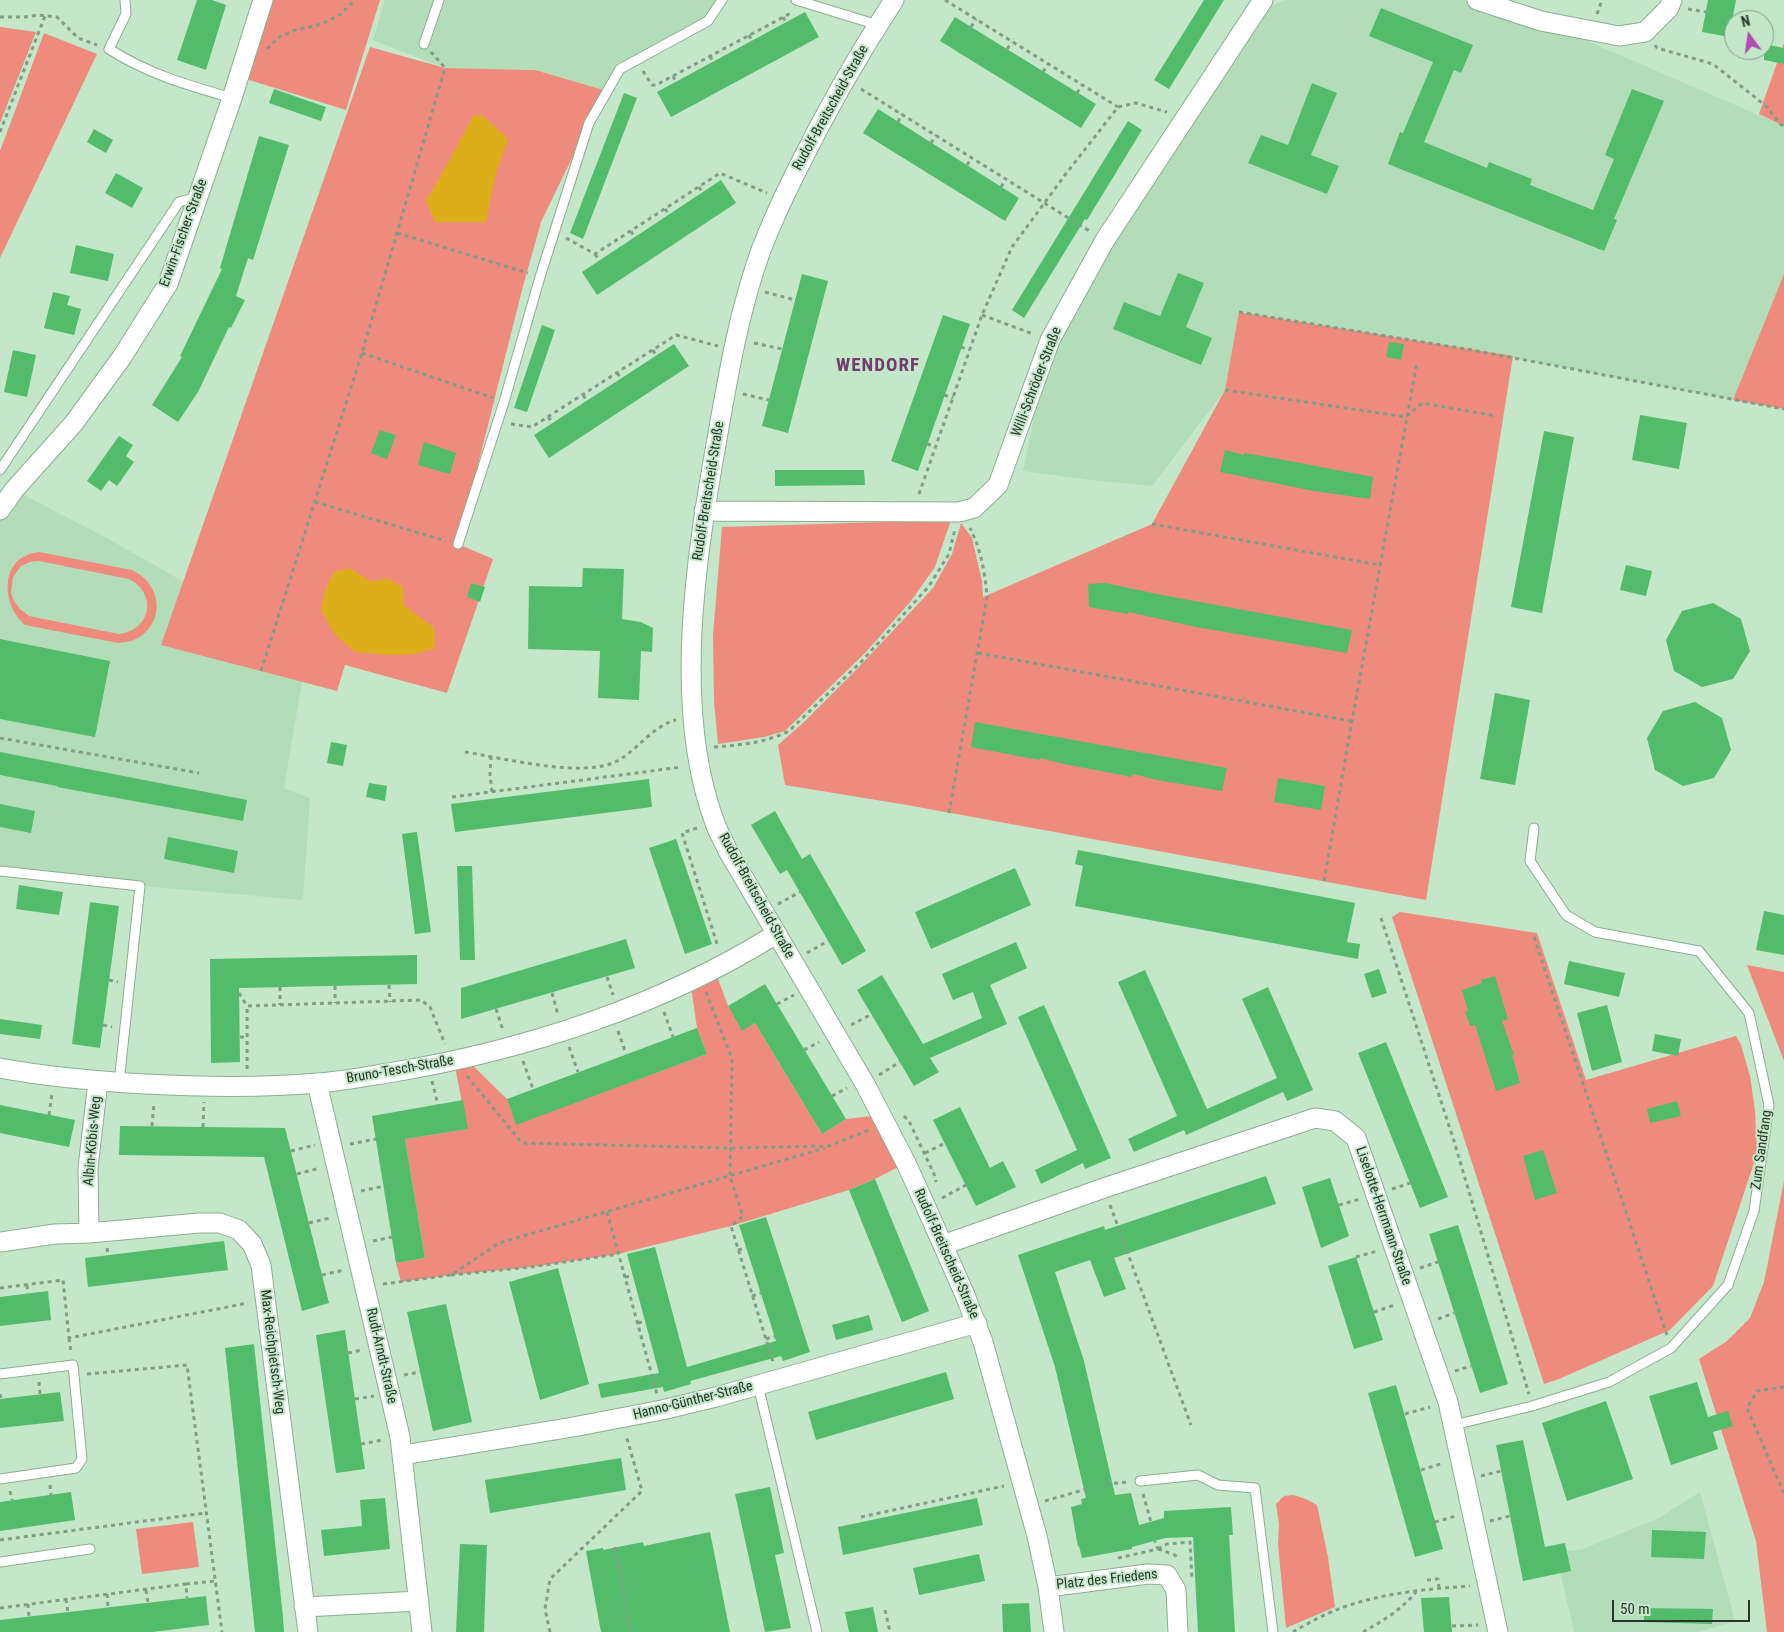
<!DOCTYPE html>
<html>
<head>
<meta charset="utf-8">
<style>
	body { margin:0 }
	#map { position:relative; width:1784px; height:1632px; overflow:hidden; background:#c3e7c8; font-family:"Roboto Condensed",sans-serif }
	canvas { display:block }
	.north { position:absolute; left:1724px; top:10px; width:50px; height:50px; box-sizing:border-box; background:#c3e7c8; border:1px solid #85a089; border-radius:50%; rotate:346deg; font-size:14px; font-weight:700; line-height:20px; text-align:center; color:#28362a }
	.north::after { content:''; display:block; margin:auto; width:18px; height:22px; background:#b44db1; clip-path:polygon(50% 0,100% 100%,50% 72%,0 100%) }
	.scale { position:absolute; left:1612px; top:1600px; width:138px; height:22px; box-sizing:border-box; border:2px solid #28362a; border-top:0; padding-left:6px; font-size:15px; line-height:18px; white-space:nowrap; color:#28362a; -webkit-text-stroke:4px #c3e7c8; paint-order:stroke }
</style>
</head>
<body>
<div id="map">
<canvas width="1784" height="1632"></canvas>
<div class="north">N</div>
<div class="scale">50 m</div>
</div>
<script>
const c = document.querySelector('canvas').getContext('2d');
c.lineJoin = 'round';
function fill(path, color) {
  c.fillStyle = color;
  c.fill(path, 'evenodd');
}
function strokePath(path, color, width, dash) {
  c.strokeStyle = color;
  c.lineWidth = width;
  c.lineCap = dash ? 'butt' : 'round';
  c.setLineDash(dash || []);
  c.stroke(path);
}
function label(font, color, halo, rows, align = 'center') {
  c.font = font + ' "Roboto Condensed",sans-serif';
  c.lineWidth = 4;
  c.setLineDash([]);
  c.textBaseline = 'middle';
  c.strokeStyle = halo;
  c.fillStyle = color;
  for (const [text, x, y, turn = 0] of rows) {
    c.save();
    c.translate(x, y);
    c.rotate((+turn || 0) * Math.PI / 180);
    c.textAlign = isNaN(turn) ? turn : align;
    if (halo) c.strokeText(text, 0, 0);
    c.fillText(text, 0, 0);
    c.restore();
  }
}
const built = new Path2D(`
	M385,0H722L708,21L620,69L607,91L535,70L445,68L373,40Z
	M1286,0H1477L1541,21L1784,126V274L1733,400L1472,350L1240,312L1225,390L1152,486L1090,480L1023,471L1050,340L1257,11Z
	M14,490L105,537L184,582L162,645L302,682L284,788L310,798L303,900L140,886L0,871V510Z
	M1700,1492L1735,1621L1699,1632H1574L1556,1553L1583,1549L1659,1518Z`);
const green = new Path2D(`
	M272,0H380L346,110L246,79Z
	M0,27L36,32L0,123Z
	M44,33L97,54L0,258V151Z
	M1784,43V126L1759,114Z
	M370,47L445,68L535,70L607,91L589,123L541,222L522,290L458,544L493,559L447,693L345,665L337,691L161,645Z
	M1784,274V409L1733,400Z
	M1239,312L1513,356L1426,900L907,805L785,785L778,745L803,723L858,668L933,588L952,554L961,523L972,538L982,581L983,597L1152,524L1225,390Z
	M951,520L935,567L911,601L866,652L785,731L764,737L718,744L714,702L713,635L722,527Z
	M39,552L132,570C163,584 166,625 134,640C129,642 124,642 118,643L25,625C0,603 0,556 39,552ZM39,561L129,579C158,594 151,630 119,634L29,616L20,609L14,601L11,593L13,577L21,566L30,562Z
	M1400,912L1537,933L1586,1080L1736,1036L1741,1045L1750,1076L1755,1111L1757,1154L1713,1286L1670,1330L1559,1379L1544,1384L1392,917Z
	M1747,965L1784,972V1061Z
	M714,968L728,1006L742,1030L755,1023L822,1134L846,1119L881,1115L906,1163L875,1179L849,1190L731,1226L618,1254L531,1267L451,1275L401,1282L396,1263L425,1258L405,1139L467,1129L454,1061L465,1058L507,1099L516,1124L707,1054L697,1028L690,980Z
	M1784,1181V1632H1767L1756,1541L1699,1359L1727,1341L1750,1318L1764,1282Z
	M1293,1495L1306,1499L1317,1505L1328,1557L1335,1607L1286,1628L1278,1544L1279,1524L1276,1504L1284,1496Z
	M193,1522L199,1567L142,1574L136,1529Z`);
const water = new Path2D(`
	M482,115L508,139L495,176L486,222H435L426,201L448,163L473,116Z
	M349,568L372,582L387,578L403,587L404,605L434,628L435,648L416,654L388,655L355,652L335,635L321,610L325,590L334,572Z`);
const building = new Path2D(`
	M197,0H212L226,5L206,70L177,60Z
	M1204,0H1224L1169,89L1154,80Z
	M1708,0H1736L1729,37L1702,32Z
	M1381,8L1473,45L1461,73L1454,70L1424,142L1487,168L1489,162L1532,179L1530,185L1593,210L1614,159L1605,155L1632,89L1664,101L1614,219L1617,220L1604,251L1388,164L1400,132L1403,133L1433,62L1369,36Z
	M805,12L819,37L671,117L657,92Z
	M955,17L1096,104L1081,128L940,41Z
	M1764,44L1784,48V64L1764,60Z
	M1312,83L1337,93L1311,155L1339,166L1327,194L1248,163L1261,135L1288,145Z
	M274,89L326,107L321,121L269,103Z
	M624,93L637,98L583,239L570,233Z
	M878,109L1019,198L1005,221L863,133Z
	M1128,121L1142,130L1087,220L1085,219L1024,318L1012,310Z
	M94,129L113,140L106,153L87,142Z
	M259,136L289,145L253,260L248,258L236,296L245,300L231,328L229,327L198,392L178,422L152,405L182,357L180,356L222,269L220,268Z
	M116,173L143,188L132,208L105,193Z
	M721,180L736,203L597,295L582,272Z
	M76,245L114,254L108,281L70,273Z
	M1178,273L1204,283L1186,327L1212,338L1201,365L1113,329L1124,302L1160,316Z
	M802,274L828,281L788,433L762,426Z
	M53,292L70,296L67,305L81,309L74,335L44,328Z
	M943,315L970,324L918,471L891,461Z
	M542,325L555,330L527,412L514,408Z
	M1389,342L1404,344L1401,360L1386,357Z
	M674,344L689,366L549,458L534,435Z
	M13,350L36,355L27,397L4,392Z
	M1640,415L1687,423L1679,469L1632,460Z
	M380,430L396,435L387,459L371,453Z
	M1544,431L1574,437L1542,613L1511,607Z
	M119,436L133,445L126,456L134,462L117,486L109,480L101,491L87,481Z
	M424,442L456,453L450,474L418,465Z
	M1225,450L1244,455V453L1274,458L1373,477L1370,499L1314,491L1220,472Z
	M775,470H864L865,485L775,486Z
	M1626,565L1652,571L1646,596L1620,590Z
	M583,568L624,569L622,619L641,622L653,628L652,652L641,651L639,700L598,698L600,651L528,649L529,586L582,587Z
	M471,583L485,587L480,602L467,597Z
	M1105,583L1162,595L1352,630L1347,653L1196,627L1129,612L1128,614L1089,607L1088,584Z
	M1713,603L1741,619L1750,651L1733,679L1702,687L1674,671L1666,640L1682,611Z
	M0,639L110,661L95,737L0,719Z
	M1495,693L1530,700L1515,785L1480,779Z
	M1695,702L1722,718L1731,750L1714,778L1683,786L1655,770L1647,738L1663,711Z
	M975,722L1227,768L1222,791L1157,780L1133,774L1132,777L1064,764L1040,758L1039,760L971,747Z
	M331,742L347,745L343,766L327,763Z
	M0,752L247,800L243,821L57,787V786L0,775Z
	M1278,778L1325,786L1321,810L1274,802Z
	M649,779L652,807L455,832L451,804Z
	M369,783L387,786L385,801L366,797Z
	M0,804L35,811L31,833L0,827Z
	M775,811L802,859L810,854L866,951L842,965L787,870L780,874L751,825Z
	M417,832L431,932L415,934L402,834Z
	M168,837L238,851L234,873L164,859Z
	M676,839L712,944L685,954L649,848Z
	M1078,850L1355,903L1347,942L1360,944L1358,959L1075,906L1083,866L1075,864Z
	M457,866H472L475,960H460Z
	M1015,868L1031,905L931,949L915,912Z
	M19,885L63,892L59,915L16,909Z
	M90,902L119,906L100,1048L72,1044Z
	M1764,911L1784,915V955L1756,950Z
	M626,939L635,968L461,1019V988Z
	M1016,942L1027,968L990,985L1007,1024L930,1058L939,1072L914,1086L857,990L882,975L923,1044L982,1018L973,992L953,1000L942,974Z
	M417,955V984L239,988L240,1062L211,1063L210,959Z
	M1569,961L1625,973L1619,997L1564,984Z
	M1379,969L1387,993L1372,998L1364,974Z
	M1145,970L1207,1109L1277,1078L1242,999L1268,987L1313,1090L1287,1101L1283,1092L1186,1135L1184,1130L1134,1152L1128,1139L1177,1116L1118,982Z
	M1495,976L1508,1019L1502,1021L1514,1055H1512L1520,1083L1496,1091L1475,1025L1470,1026L1465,1012L1468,1011L1462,990L1482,983L1481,980Z
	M765,984L846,1119L822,1134L755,1023L742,1031L728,1006Z
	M1044,1005L1111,1158L1085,1169L1083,1163L1041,1184L1035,1170L1077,1150L1018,1017Z
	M1607,1005L1622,1062L1592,1071L1577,1013Z
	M0,1019L42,1025L40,1039L0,1034Z
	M697,1028L707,1054L516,1125L507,1099Z
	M1655,1034L1681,1039L1678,1056L1652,1051Z
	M1386,1042L1448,1197L1420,1208L1358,1053Z
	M463,1100L468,1129L405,1139L425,1258L396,1263L372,1116Z
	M1677,1101L1681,1116L1650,1123L1647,1109Z
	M0,1105L75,1120L69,1147L0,1133Z
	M960,1107L990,1168L1003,1161L1016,1187L976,1206L933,1120Z
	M120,1126L285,1128L329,1303L302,1311L264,1157L119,1155Z
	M1543,1150L1557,1193L1535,1200L1523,1156Z
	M1266,1176L1276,1204L1114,1258L1126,1289L1104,1297L1090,1260L1055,1272L1084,1361L1115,1495L1131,1493L1139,1525L1164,1518V1511L1231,1507L1233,1535H1229L1235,1632H1198L1193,1537L1165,1538L1132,1547V1549L1082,1558L1079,1546L1078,1547L1071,1507L1082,1504L1081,1499L1086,1498L1055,1367L1018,1255L1104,1226L1105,1230Z
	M1330,1178L1349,1236L1321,1248L1302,1187Z
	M875,1179L929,1311L902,1322L849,1190Z
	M766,1217L810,1352L783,1361L781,1356L690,1381L691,1384L664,1392L663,1387L601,1398L598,1384L659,1373L627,1254L655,1247L687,1367L776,1341L739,1225Z
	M1458,1225L1508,1384L1480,1393L1429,1234Z
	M224,1241L228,1270L88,1287L85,1258Z
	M1356,1257L1383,1340L1354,1349L1328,1266Z
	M558,1268L589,1384L540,1400L509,1282Z
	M48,1291L51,1320L0,1326V1297Z
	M446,1304L472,1422L433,1431L407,1312Z
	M869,1315L873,1330L836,1340L832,1325Z
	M345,1330L365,1469L336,1473L316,1335Z
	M254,1344L283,1617L284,1632H255L225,1348Z
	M946,1372L954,1399L816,1440L808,1412Z
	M1697,1382L1708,1417L1728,1411L1733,1426L1713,1432L1718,1449L1671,1465L1649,1396Z
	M1396,1385L1443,1549L1415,1557L1368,1393Z
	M60,1392L64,1421L0,1428V1399Z
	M1606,1401L1633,1479L1567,1501L1542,1423Z
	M1523,1440L1545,1547L1565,1543L1571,1571L1523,1581L1496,1445Z
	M621,1458L626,1490L490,1513L485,1480Z
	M770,1487L784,1553L775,1555L791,1628L765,1632L735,1494Z
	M71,1492L75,1520L0,1531V1502Z
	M385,1498L390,1549L324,1556L321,1530L362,1526L360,1500Z
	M977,1498L983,1525L843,1555L838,1527Z
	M1652,1530L1706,1532L1704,1559L1651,1557Z
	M710,1532L730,1632H601L586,1551L603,1548V1550L643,1542L644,1546Z
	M460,1544L487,1545L484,1632H456Z
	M979,1554L985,1581L919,1595L913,1568Z
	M206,1596L209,1625L153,1632H0V1620Z
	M1449,1597L1452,1632H1424L1421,1598Z
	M1029,1603L1031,1632H1003L1002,1604Z
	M873,1607L878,1632H849L845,1612Z
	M1644,1608L1713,1609L1712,1624L1644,1622Z`);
const path = new Path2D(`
	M945,0L1118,107
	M1688,9L1706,12
	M1597,14L1602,0
	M0,17H25L38,15L57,17L78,38L97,45
	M783,17L786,22
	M971,27L976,19
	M749,35L752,41
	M1655,45L1657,48L1713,64L1766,106L1780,124L1784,126
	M267,49L279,37L295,30L322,24L341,14L355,0
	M1007,49L1012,42
	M710,56L713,62
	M643,71L652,85H656L791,13
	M1043,72L1048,64
	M673,76L676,82
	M861,89L1091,232
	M1077,93L1082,85
	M898,122L902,114
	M0,132L45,16
	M931,143L936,135
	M967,165L972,158
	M699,187L702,192
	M1001,187L1006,179
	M665,209L669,214
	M631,231L634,237
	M397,233L528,273
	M566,238L595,254L720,173L767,193
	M595,254L599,260
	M765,292L795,300
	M1239,312L1472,350L1784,409
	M982,315L1033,334
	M754,343L782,349
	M961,347L969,350
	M653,350L656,356
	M362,353L493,398
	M617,373L621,378
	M1225,390L1406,417L1422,403L1496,416
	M743,394L769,400
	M583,395L587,401
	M944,395L953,398
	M548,417L553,423
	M511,424L532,427L676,335L718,346
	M927,444L936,447
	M919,494L982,315L1012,247L1065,175L1118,107L1136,103L1167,112
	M315,502L446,541
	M1152,524L1380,565
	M978,653L1351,721
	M261,671L362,353L445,68L431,52
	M0,738L199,773
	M714,747C740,745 765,743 789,731L863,660L929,586L949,554L955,529
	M465,752C504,758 583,779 617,761C638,750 652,726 676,720
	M491,756L490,775L492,792
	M452,797L682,767
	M949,813L987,597C985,572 981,550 970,528
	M697,828L682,833L718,947
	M1324,881L1352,721L1417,362
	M778,904L800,892
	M1381,918L1454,1141L1529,1394
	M1534,937L1667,1335
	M807,953L828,941
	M607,977L613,995
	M109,980L118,982
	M389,985L390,1002
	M335,986V1003
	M280,987V1005
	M706,992L732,1059L730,1176L743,1216L731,1226L773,1362
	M239,993L247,1006
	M552,993L558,1015
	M777,1004L794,995
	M496,1009L503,1030
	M664,1012L673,1037
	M103,1025L112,1027
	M851,1025L872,1014
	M618,1031L626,1054
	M240,1037H247
	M569,1047L578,1072
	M804,1050L819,1042
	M523,1061L533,1089
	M247,1069V1006L421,1000L430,1007L445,1044
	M879,1075L900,1062
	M467,1076L522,1143L730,1148L829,1146L869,1130
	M432,1081L438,1105
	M832,1096L847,1088
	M49,1115L52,1094
	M904,1116L909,1121L934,1174L936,1182
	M152,1126L154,1103
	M203,1127L204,1102
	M350,1144L376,1139
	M291,1151L315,1145
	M925,1153L945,1143
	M297,1174L320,1168
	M1392,1189L1410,1183
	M361,1191L384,1186
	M942,1198L966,1185
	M1110,1205L1191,1425
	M1339,1205L1360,1199
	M607,1212L657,1394
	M309,1223L330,1218
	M373,1241L392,1237
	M107,1248L108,1255
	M738,1250L746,1248
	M1356,1257L1377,1251
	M1420,1268L1438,1262
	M322,1275L344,1270
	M451,1275L531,1267L618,1254
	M625,1277L633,1276
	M383,1284L451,1275L499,1243L825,1148
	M27,1285L28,1293
	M0,1288L63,1280L69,1338L248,1303
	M752,1296L761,1293
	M1374,1312L1395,1305
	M1438,1319L1454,1313
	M638,1323L645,1321
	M69,1338L71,1352
	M766,1339L775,1336
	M348,1353L362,1350
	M1455,1371L1471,1366
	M87,1374L187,1365L222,1632
	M404,1375L420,1372
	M39,1382L40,1394
	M1784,1387L1757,1391L1747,1408L1784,1494
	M0,1394L1,1399
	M355,1399L374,1396
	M1405,1414L1430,1407
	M361,1444L383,1440
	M1421,1470L1444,1463
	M1481,1476L1501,1471
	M1106,1484L1128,1482
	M50,1485L51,1495
	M10,1491L12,1500
	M1143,1494L1151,1522
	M1045,1501L1090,1488
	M861,1517L1004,1486
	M1490,1521L1510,1516
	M1435,1522L1456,1516
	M0,1540L206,1513
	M615,1547L631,1632
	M1158,1549L1167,1544L1190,1542L1192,1580
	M1158,1549L1175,1555L1178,1560
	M1118,1558L1158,1549L1155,1541
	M1427,1580L1438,1579L1439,1588
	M186,1584L215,1581
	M146,1590L148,1603
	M107,1594L108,1608
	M66,1599L68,1613
	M28,1604L29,1617
	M0,1608L186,1584L187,1598
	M885,1610L890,1632
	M1452,1626L1478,1625
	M550,1632L545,1609L550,1579L642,1491L626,1435
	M1293,1632C1308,1623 1325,1614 1341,1608C1382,1593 1427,1589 1470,1586
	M1363,1632C1383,1621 1402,1609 1416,1592`);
const service = new Path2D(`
	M125,0L126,14L109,49C148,74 187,85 232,98
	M796,0L878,25
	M424,44L439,0
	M0,470L179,202L197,197
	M458,544L504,402L540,277L589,123L620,69L708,21L722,0
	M0,871L140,886L119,1083
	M0,1374L73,1365L82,1459L76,1468L0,1479
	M758,1385L817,1632
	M1454,1425L1532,1406L1609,1382L1671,1348L1728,1285L1754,1211L1769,1105L1749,1013L1699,951L1595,932L1566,915L1530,861L1534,828
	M1140,1481L1198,1475L1218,1485L1255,1488L1273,1632
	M0,1562L90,1549`);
const minor = new Path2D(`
	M894,0C858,55 825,113 796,172C783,198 771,224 761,250C739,311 728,376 717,439C696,556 672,709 715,823C718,832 724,842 728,851L865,1084L906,1163L926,1207L965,1295L983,1342L1037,1536L1048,1587L1054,1632
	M1477,0L1541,21L1619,36L1645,32L1669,8L1672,0
	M0,510L14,490L74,423L122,357L168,284L232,98L263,0
	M704,511L959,512L974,508L998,485L1050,340L1105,240L1263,0
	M0,1068C48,1077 96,1081 145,1084C203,1087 260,1088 318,1083C344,1081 369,1076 394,1072C526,1050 663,1005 776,934
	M317,1083L400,1437L422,1632
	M89,1233L199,1223H220L239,1230L252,1244L261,1265L308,1632
	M0,1242L55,1234L89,1233L88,1168L98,1081
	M943,1245L1104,1188L1315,1118L1335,1121L1356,1138L1448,1402L1498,1632
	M403,1455L573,1427L662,1410L716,1397L977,1323
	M1048,1587L1148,1574L1167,1575L1176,1590L1178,1632
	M304,1607L419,1601`);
const streetNames = [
	["Rudolf-Breitscheid-Straße",831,108,-61],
	["Erwin-Fischer-Straße",184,233,-70],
	["Willi-Schröder-Straße",1037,382,-69],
	["Rudolf-Breitscheid-Straße",709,491,-81],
	["Rudolf-Breitscheid-Straße",756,896,61],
	["Bruno-Tesch-Straße",400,1070,-10],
	["Albin-Köbis-Weg",93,1141,-85],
	["Zum Sandfang",1762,1150,-82],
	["Liselotte-Herrmann-Straße",1383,1216,71],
	["Rudolf-Breitscheid-Straße",946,1254,66],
	["Max-Reichpietsch-Weg",272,1352,83],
	["Rudi-Arndt-Straße",381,1356,77],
	["Hanno-Günther-Straße",693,1401,-14],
	["Platz des Friedens",1107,1580,-6]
];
const districtNames = [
	["WENDORF",878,366]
];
fill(built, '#b3ddb9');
fill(green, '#ef8b7d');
fill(water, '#dcae19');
fill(building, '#52bc6b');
strokePath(service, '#8cae91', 11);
strokePath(minor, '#8cae91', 21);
strokePath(path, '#829d86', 3, [4, 4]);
strokePath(service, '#fff', 9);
strokePath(minor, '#fff', 19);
label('14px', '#28362a', '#c3e7c8', streetNames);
c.letterSpacing = '1px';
label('bold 19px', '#703d6e', '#c3e7c8', districtNames);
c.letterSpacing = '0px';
</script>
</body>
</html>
